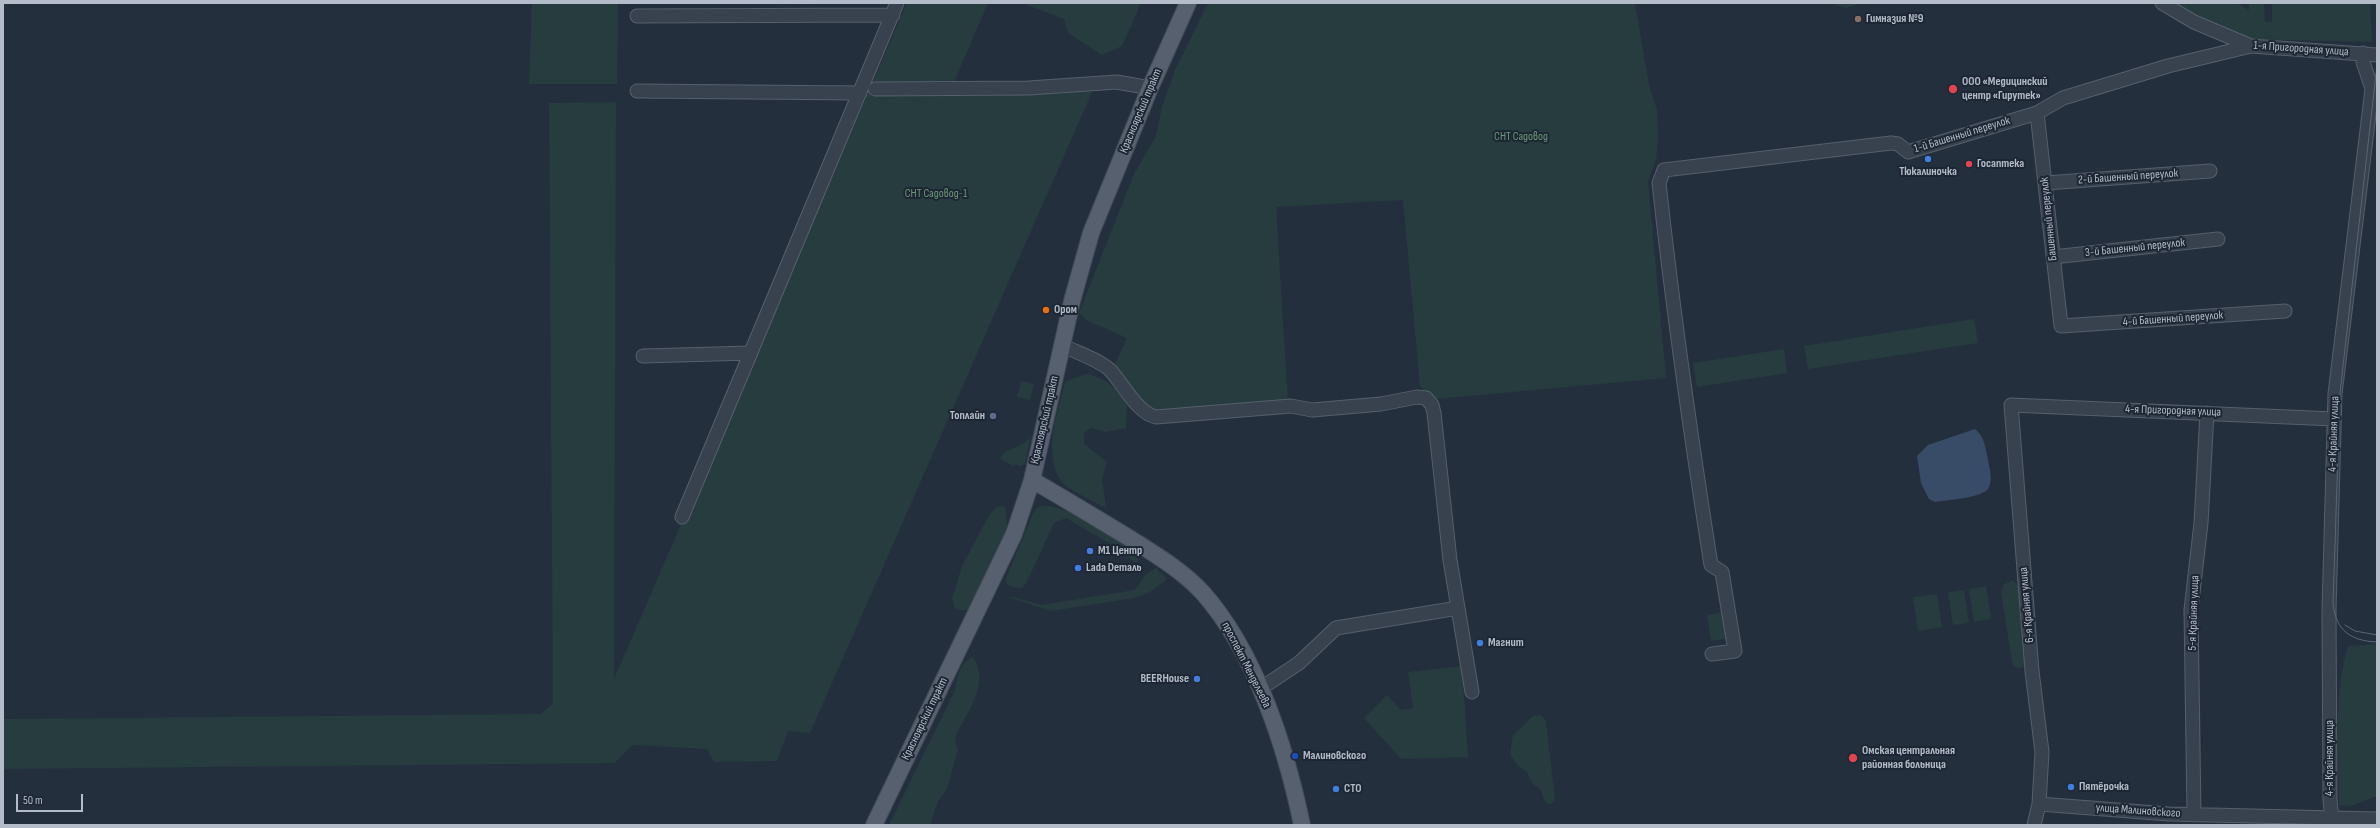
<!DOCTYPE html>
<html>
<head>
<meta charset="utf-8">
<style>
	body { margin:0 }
	#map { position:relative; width:2380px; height:828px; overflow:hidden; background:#242f3e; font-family:"Sofia Sans Condensed",sans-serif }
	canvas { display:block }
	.frame { position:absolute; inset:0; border:4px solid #b4bcc9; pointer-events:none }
	.scale { position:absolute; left:16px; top:794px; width:67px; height:18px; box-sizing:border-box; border:2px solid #b4bcc9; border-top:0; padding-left:5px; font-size:12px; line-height:14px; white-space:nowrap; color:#b4bcc9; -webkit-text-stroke:3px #1d2633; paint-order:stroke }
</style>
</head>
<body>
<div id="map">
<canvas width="2380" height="828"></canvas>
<div class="frame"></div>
<div class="scale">50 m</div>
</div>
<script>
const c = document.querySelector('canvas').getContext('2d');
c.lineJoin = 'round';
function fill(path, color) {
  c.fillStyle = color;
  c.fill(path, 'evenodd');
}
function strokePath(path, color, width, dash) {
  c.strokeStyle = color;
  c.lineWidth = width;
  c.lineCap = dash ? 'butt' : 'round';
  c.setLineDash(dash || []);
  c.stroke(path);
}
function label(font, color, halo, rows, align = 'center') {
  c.font = font + ' "Sofia Sans Condensed",sans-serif';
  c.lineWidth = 4;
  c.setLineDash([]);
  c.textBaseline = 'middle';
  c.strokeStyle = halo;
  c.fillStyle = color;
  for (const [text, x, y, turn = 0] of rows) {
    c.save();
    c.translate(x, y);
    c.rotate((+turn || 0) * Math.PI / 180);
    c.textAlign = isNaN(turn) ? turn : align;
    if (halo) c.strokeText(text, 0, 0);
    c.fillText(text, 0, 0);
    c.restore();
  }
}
const green = new Path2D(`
	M532,3H618L617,84H529Z
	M907,3H988L951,89L1093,90L810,733L788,731L777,761L714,762L707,749L632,745L615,763L3,769V719L541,714L553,703L549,103L616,102L614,679Z
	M1022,3H1141L1122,46L1102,55L1068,33L1064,19Z
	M1208,3H1635L1649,85L1657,110L1658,136L1656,160L1648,181L1666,378L1436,399L1428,395L1420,386L1403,200L1276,207L1288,403L1154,413L1136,398L1114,366L1127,338L1086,320L1079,313L1134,174L1156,136L1162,107L1175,70Z
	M1832,3H1862L1846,8Z
	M2177,3H2236L2249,10V3H2264L2265,22H2272V3H2370L2372,42L2240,39L2187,13Z
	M1974,319L1978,343L1808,369L1804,346Z
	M1784,349L1787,373L1697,387L1693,363Z
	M1085,374C1108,378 1114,387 1127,405L1126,428L1105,432L1091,428L1084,433V444L1107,462L1102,479L1106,508C1095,502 1068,490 1061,481C1042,452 1058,413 1065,382Z
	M1021,381L1034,384L1030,400L1017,397Z
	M1035,415L1025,464L1020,466L1015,464L1014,466L1000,459C1006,446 1023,449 1030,437C1033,431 1033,422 1035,415Z
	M1002,506L1005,507C1012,540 999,552 984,579C978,589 976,600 970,610H959L955,608L952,599L962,566L988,517L996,507Z
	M1043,506C1070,504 1115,540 1138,555V562H1134L1114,546L1066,518L1054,523L1026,584L1021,588L1009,586L1006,583V578L1033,514L1037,508Z
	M1156,568L1167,579L1150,592L1134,598L1051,611L1008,597H1014L1041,605L1135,590L1146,574Z
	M2012,580L2020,586L2026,664L2021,668L2015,667L2012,662L2001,592L2003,585Z
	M1986,586L1991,619L1974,622L1969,589Z
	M1964,590L1969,623L1953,625L1948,592Z
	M1937,594L1942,627L1918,631L1913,597Z
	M1724,612L1728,638L1711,641L1707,615Z
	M2377,644V796L2351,806L2339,805C2339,752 2333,696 2348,646Z
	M973,657C990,682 969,710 957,733L955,741L958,750L947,789L937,803L930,825H889L955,690C958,677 959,663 973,657Z
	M1462,666L1468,757L1401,759L1364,718L1387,695L1401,710L1413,708L1408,672Z
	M1541,715L1546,721L1555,800L1551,804L1546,803L1540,789L1533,784L1527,772L1518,766L1510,754L1513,735L1533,716Z`);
const water = new Path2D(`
	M1975,429C1985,437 1985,448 1988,459C1989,468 1993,478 1989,487C1985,498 1947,500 1935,502L1929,499L1921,483L1917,456L1928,445Z`);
const minor = new Path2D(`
	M2162,3L2194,22L2251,46L2377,55
	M637,16L893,15
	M875,89L1029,88L1117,82L1150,88
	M637,91L860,93
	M2037,113L2061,326L2285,311
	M2046,183L2210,171
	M2053,257L2218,239
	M1062,345C1075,352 1102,361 1111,371C1123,384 1137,413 1156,417L1291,406L1312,410L1381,404L1417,397L1426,398L1432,405L1434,413L1450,560L1472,692
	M643,356L751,353
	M682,517L897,3
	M1712,654L1735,651L1722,572L1711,565C1691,438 1673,311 1659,183L1664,170L1891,143L1898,144L1908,152L2037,113L2063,98L2168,66L2251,46
	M1260,689L1299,663L1336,628L1458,608
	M2039,804L2042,752L2032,671L2011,405L2334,419
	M2194,815L2191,610L2201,523L2207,413
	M2332,819L2330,800L2329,610L2335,394L2372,89L2363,62V53
	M2034,825L2039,804L2169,814L2377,819`);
const major = new Path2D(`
	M1032,480C1065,499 1098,519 1131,539C1156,555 1183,571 1203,593C1256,653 1286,748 1302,825
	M874,825L1014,534L1032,480L1072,301L1091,233L1150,88L1188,3`);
const tram = new Path2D(`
	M2377,65L2340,393L2333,604C2336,630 2350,641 2377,642
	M2345,625L2355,631L2377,635`);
const markers = [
	[1858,19,4,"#8d6e63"],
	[1953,89,5,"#e0444e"],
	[1928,159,4,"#3f7fe0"],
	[1969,164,4,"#e0444e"],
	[1046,310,4,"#e8710a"],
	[993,416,4,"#5c6f8a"],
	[1090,551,4,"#3f7fe0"],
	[1078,568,4,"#3f7fe0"],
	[1480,643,4,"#3f7fe0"],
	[1197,679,4,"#3f7fe0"],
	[1295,756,4,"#1a4fb4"],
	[1853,758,5,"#e0444e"],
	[2071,787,4,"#3f7fe0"],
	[1336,789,4,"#3f7fe0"]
];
const poiNames = [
	["Гимназия №9",1866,19],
	["ООО «Медицинский",1962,82],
	["центр «Гирутек»",1962,96],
	["Госаптека",1977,164],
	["Тюкалиночка",1928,172,"center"],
	["Ором",1054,310],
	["Топлайн",985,416,"right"],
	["М1 Центр",1098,551],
	["Lada Dеталь",1086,568],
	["Магнит",1488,643],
	["BEERHouse",1189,679,"right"],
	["Омская центральная",1862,751],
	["районная больница",1862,765],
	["Малиновского",1303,756],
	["Пятёрочка",2079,787],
	["СТО",1344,789]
];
const streetNames = [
	["1-я Пригородная улица",2301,49,4],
	["Красноярский тракт",1141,111,-67],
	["1-й Башенный переулок",1962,135,-17],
	["2-й Башенный переулок",2128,177,-4],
	["Башенный переулок",2049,219,-96],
	["3-й Башенный переулок",2135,248,-6],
	["4-й Башенный переулок",2173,319,-4],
	["4-я Пригородная улица",2173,411,2],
	["Красноярский тракт",1045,420,-77],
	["4-я Крайняя улица",2334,434,-88],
	["6-я Крайняя улица",2027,605,-95],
	["5-я Крайняя улица",2194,613,-88],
	["проспект Менделеева",1246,665,63],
	["Красноярский тракт",925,719,-64],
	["4-я Крайняя улица",2330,758,-90],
	["улица Малиновского",2138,811,4]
];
const parkNames = [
	["СНТ Садовод",1521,137],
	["СНТ Садовод-1",936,194]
];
fill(green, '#263c3f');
fill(water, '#394c67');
strokePath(minor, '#565f6c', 15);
strokePath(major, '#414a57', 18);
strokePath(minor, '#38414e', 13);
strokePath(major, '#56606e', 16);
strokePath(tram, '#5a6575', 1);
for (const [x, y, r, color] of markers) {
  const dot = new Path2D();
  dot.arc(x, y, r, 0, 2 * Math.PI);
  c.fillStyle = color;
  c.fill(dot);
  strokePath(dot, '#1d2633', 1.5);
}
label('bold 12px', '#b4bcc9', '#1d2633', poiNames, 'left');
label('12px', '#b4bcc9', '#1d2633', streetNames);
label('12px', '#6b9a76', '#1d2633', parkNames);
</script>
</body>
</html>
